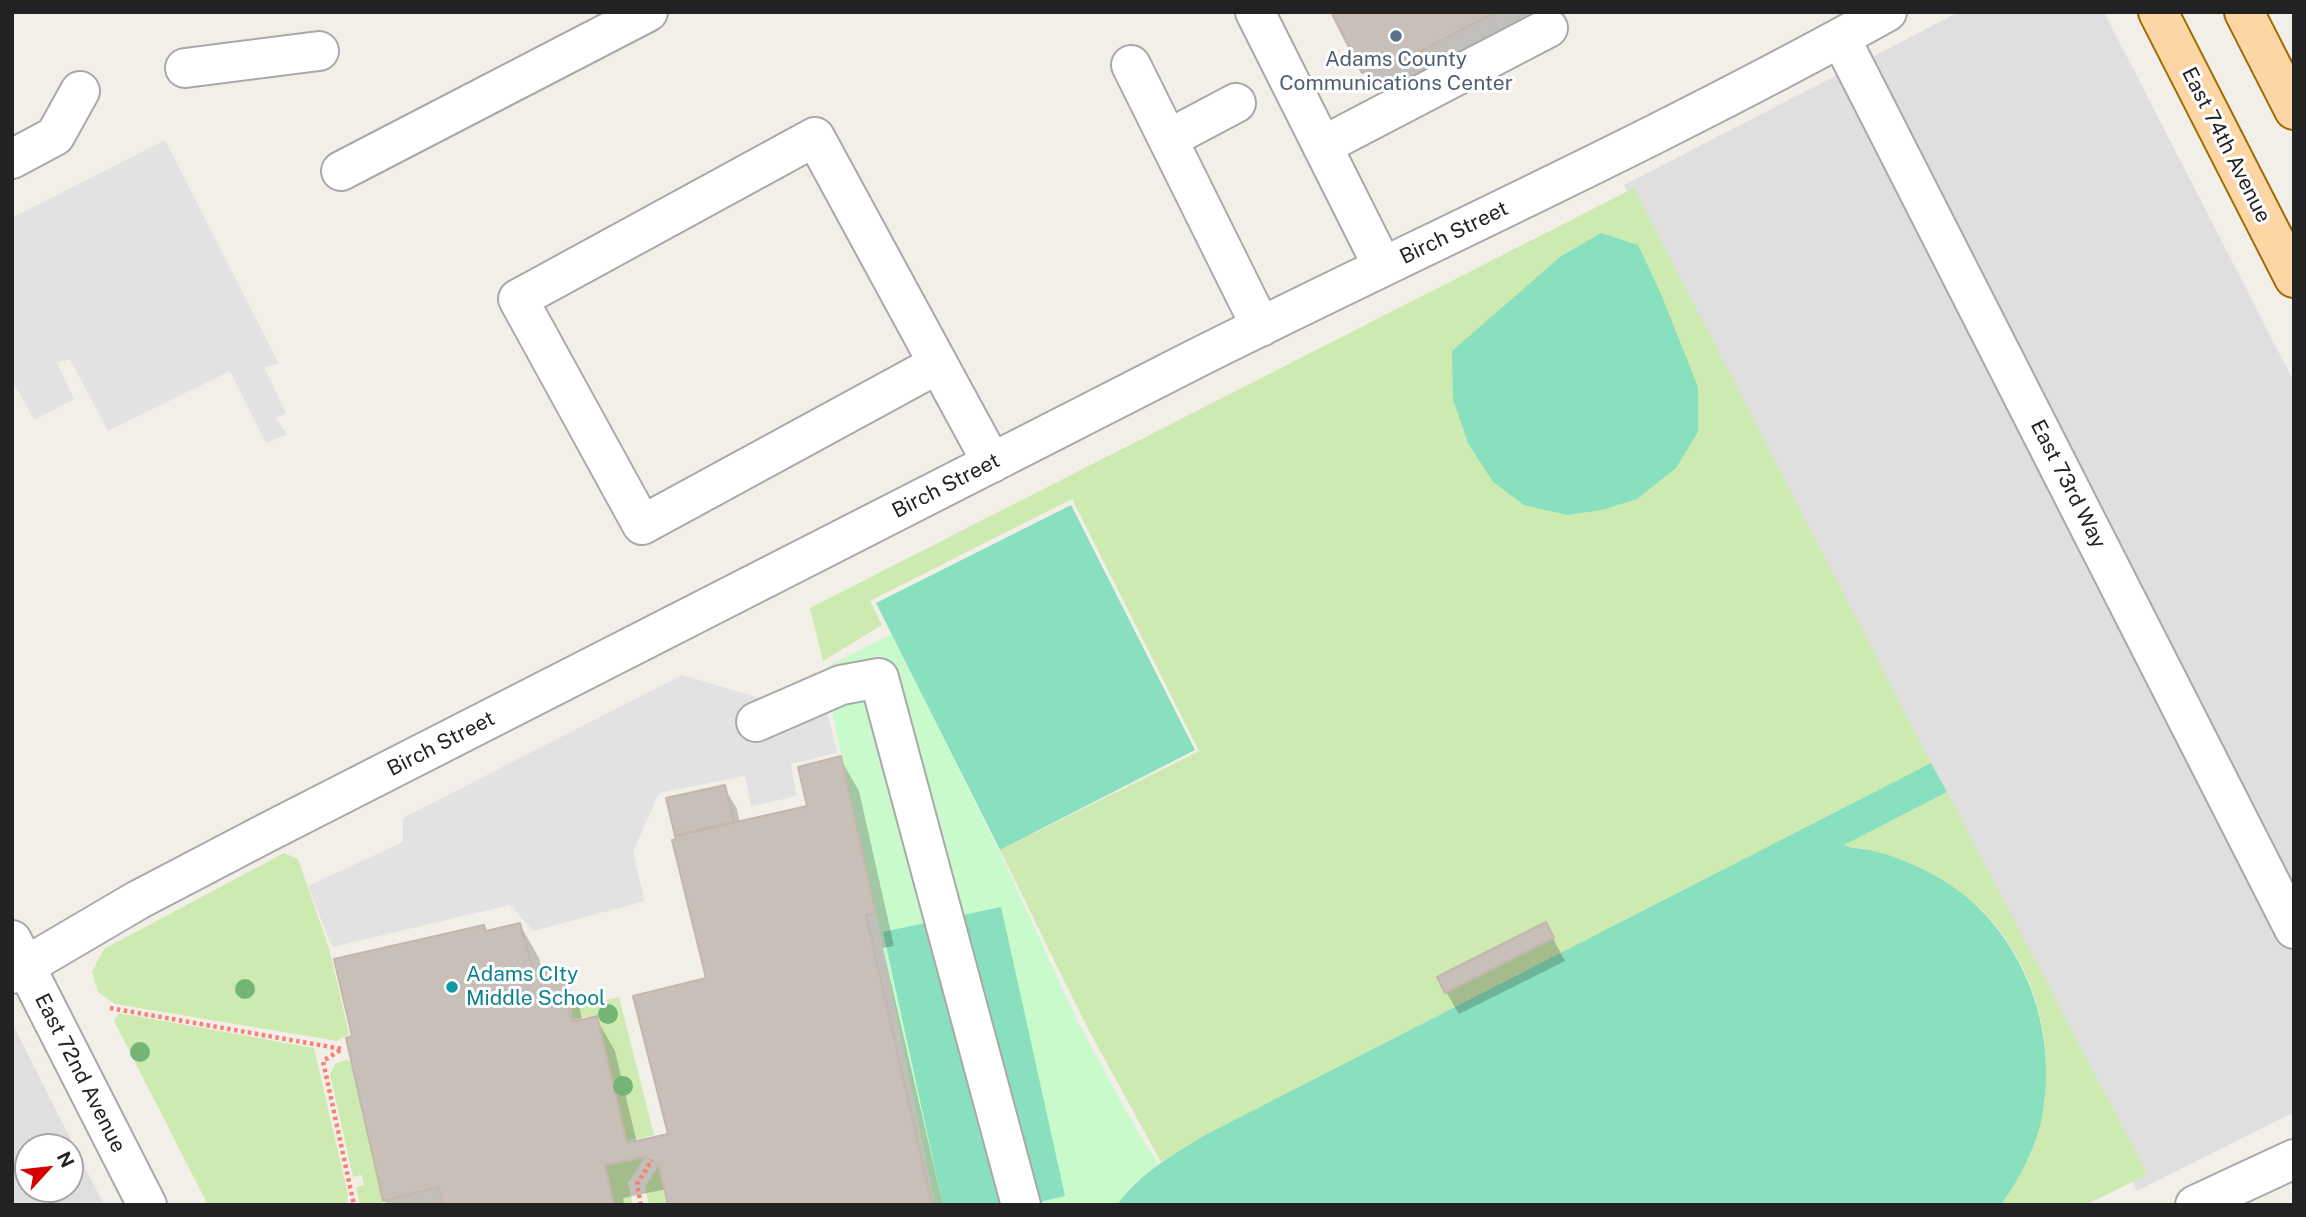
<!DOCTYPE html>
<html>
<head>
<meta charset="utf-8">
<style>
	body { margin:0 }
	#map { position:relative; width:2306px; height:1217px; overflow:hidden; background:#f2efe9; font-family:"Public Sans",sans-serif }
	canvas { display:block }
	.frame { position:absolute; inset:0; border:14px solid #222; pointer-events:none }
	.north { position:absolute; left:14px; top:1133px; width:70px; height:70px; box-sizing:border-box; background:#fff; border:2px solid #a7a7a7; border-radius:50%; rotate:63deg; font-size:19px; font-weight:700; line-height:28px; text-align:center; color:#222 }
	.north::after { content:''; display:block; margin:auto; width:24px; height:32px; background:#d40000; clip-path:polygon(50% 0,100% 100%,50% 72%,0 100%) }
</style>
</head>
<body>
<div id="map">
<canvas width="2306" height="1217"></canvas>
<div class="frame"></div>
<div class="north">N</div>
</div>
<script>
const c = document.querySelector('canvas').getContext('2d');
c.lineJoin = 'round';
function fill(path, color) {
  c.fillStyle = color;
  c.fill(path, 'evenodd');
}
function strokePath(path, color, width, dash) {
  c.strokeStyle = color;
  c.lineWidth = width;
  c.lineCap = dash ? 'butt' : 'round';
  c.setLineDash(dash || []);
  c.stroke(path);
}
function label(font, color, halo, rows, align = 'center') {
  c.font = font + ' "Public Sans",sans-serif';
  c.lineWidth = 6;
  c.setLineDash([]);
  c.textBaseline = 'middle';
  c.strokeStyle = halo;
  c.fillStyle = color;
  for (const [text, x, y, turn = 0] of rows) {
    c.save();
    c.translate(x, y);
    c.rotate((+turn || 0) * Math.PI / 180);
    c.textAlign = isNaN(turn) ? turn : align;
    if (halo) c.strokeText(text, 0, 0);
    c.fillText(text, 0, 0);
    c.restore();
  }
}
const residential = new Path2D(`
	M1959,12H2104L2294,382V1112L2137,1191L1624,185Z
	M13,1025L104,1205H12ZM28,1147H70V1189H28Z`);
const grass = new Path2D(`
	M1634,188L1931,763L1205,1135L1161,1162L1086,1025L1000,850L1199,751L1072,499L870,601L882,625L823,661L810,608Z
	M1947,792L2146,1172L2143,1177L2085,1205H2001C2019,1180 2036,1147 2042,1118C2058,1038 2031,947 1965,896C1951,885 1929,878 1913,870C1899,864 1884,854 1869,850C1860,847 1852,849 1843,845Z
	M284,853L298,859L329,948L349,1034L337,1041L115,1004L98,992L92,972L104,949Z
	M619,997L654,1135L627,1141L598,1015L573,1019L571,1009Z
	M119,1013L314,1048L348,1194L347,1205H208L114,1021Z
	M346,1060L351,1061L383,1204L360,1205L356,1187L364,1185L362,1175L353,1177L330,1074L335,1064Z
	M644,1158L628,1183L633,1205H615L606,1166Z
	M658,1166L667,1205H649L645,1187Z`);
const park = new Path2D(`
	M892,634L1001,855L1078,1022L1127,1113L1158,1164L1131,1186L1117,1205H935L876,913L823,669Z`);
const pitch = new Path2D(`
	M1601,233L1638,245L1661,294L1698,387V432L1676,468L1637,499L1602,510L1567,515L1524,505L1493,482L1468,443L1453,399L1452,351L1560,257Z
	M1071,505L1195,750L1000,850L876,603Z
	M1931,763L1947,792L1844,845C1852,849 1861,848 1870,850C1893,855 1918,866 1939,878C2021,925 2060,1027 2042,1118C2036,1147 2019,1180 2001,1205H1117C1140,1173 1172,1155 1205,1135Z
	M1001,907L1065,1196L1027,1205H943L883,932Z`);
const parking = new Path2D(`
	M165,140L279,364L264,367L286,413L276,418L287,434L266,443L230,371L108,431L70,359L57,363L74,399L34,420L16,387L12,388V218Z
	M682,675L796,709L825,703L837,753L791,764L797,796L751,806L745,776L659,793L633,852L645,901L533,931L510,905L332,947L308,886L403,842V818Z`);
const shadow = new Path2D(`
	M1333,12H1528L1544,42L1388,114Z
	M840,758L859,791L894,946L883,948L943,1205H670L667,1189L623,1198L624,1205H387L384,1200L354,1037L487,933L520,925L539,958L543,975L559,971L579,1004L582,1021L596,1018L615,1051L637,1143L670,1135L708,979L669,800L724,787L737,809L740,823L809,808Z
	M1545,924L1565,961L1459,1014L1446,992Z`);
const building = new Path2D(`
	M1331,12H1496L1390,67L1387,61L1362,73Z
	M841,756L876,913L866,915L932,1204L668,1205L659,1165L645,1157L605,1165L614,1205H443L439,1187L383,1201L346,1038L352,1036L334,959L484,925L486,931L520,923L534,975L560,969L572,1022L597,1016L627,1143L668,1134L633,996L706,978L672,840L676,839L675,836L807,806L798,767Z
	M725,785L734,822L675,836L666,798Z
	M1546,922L1554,938L1445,993L1437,977Z`);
const path = new Path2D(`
	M110,1008L342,1049L323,1061L354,1205
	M419,1205H420
	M641,1205L637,1184L652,1160`);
const minor = new Path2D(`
	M1255,12L1383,267
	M1841,39L2294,929
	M1131,65L1261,327
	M185,68L319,51
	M1168,139L1236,103
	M1322,146L1548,28
	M12,159L55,136L80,91
	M341,171L648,12
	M938,364L642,525L518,299L815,137L992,463
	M756,722L841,685L879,678L1021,1205
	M12,940L147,1205
	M12,974L138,900L266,833C575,675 883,515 1193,360C1425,244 1661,138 1887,12
	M2195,1205L2294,1159`);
const major = new Path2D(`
	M2158,12L2294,278
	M2244,12L2294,110`);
const trees = [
	[245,989],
	[608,1014],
	[140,1052],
	[623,1086]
];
const markers = [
	[1396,36,7,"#5c6f8a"],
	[452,987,7,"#0f9aa8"]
];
const serviceNames = [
	["Adams County",1396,60],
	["Communications Center",1396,84]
];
const streetNames = [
	["East 74th Avenue",2226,145,63],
	["Birch Street",1454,233,-26],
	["East 73rd Way",2068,484,63],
	["Birch Street",946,486,-27],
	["Birch Street",441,744,-27],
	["East 72nd Avenue",80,1073,63]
];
const cultureNames = [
	["Adams CIty",466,975],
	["Middle School",466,999]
];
fill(residential, '#e0dfdf');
fill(grass, '#cdebb0');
fill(park, '#c8facc');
fill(pitch, '#88e0be');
fill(parking, '#e2e2e2');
fill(shadow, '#0003');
fill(building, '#c7bfb8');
strokePath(building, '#c4b6ab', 2);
strokePath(minor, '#a9a9a9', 42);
strokePath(major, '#a06b00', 42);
strokePath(path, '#fa8072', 4.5, [3.5, 3.5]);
strokePath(minor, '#fff', 38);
strokePath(major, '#fcd6a4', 38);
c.fillStyle = '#74b475';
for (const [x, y] of trees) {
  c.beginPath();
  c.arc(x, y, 10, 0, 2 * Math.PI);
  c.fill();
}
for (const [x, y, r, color] of markers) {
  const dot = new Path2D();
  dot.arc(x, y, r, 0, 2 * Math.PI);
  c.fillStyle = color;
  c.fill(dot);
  strokePath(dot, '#fff', 2.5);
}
label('21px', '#4e5e75', '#fff', serviceNames);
label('21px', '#222', '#fff', streetNames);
label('21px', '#0d838f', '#fff', cultureNames, 'left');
</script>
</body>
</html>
